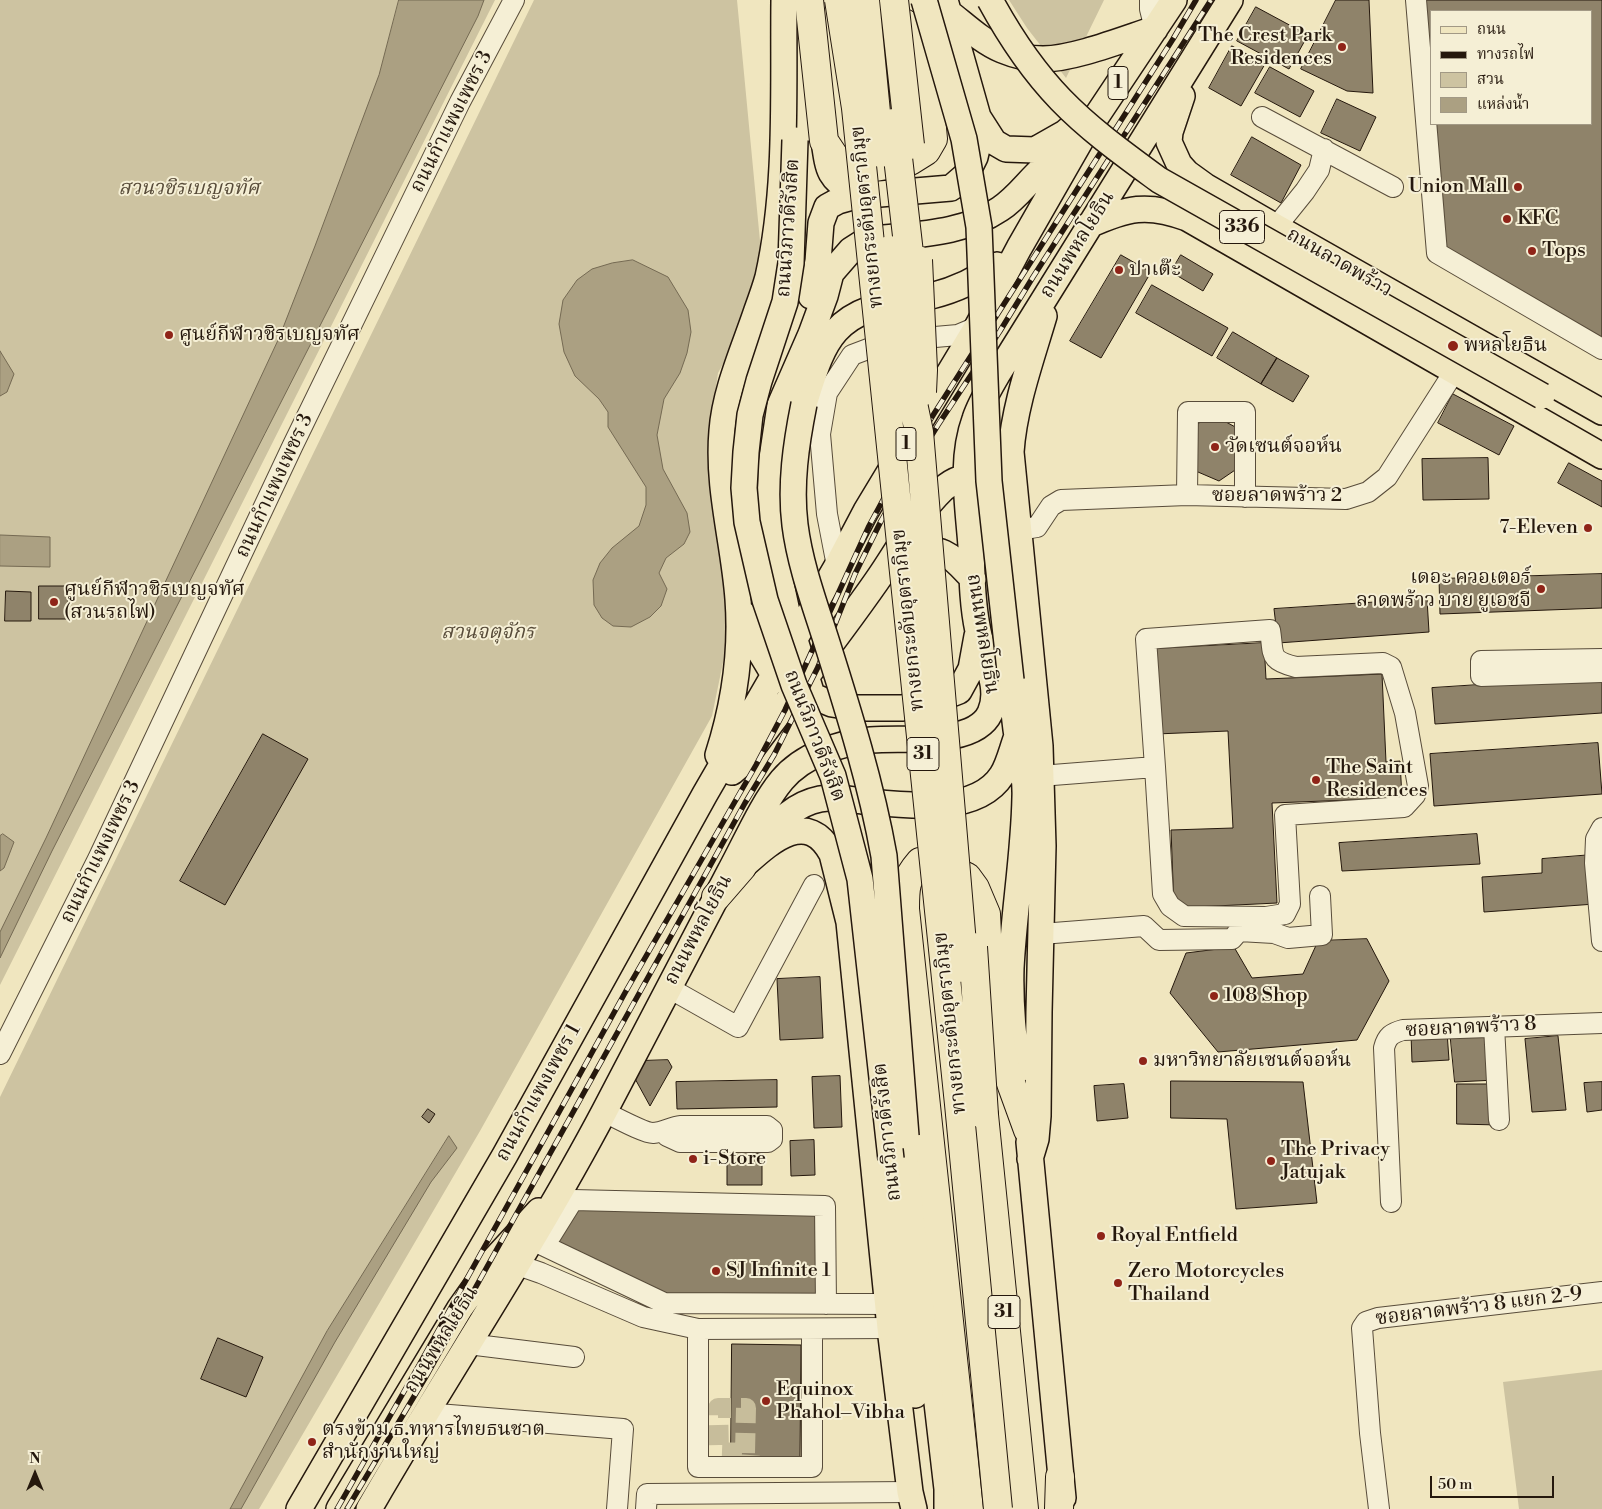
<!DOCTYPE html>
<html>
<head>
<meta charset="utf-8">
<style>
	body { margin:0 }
	#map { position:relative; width:1602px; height:1509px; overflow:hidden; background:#f0e6bf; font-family:"Libre Bodoni","Noto Serif Thai",serif }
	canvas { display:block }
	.legend { position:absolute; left:1430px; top:10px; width:162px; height:115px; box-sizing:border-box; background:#f5efd5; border:1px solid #a29985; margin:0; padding:6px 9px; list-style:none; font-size:15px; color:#25180d }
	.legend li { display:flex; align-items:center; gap:10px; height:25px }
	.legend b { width:25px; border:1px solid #a29985 }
	.north { position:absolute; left:10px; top:1449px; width:50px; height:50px; -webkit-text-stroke:4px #f5efd5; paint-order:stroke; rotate:0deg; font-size:14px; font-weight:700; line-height:20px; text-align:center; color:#25180d }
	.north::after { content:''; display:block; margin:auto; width:18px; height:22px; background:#25180d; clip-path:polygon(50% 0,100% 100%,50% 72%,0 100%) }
	.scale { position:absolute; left:1430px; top:1476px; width:124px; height:22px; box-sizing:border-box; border:2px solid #25180d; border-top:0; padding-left:6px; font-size:15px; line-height:18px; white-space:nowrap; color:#25180d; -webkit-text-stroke:4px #f5efd5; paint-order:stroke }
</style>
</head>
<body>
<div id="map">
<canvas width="1602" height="1509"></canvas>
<ul class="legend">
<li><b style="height:6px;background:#f0e6bf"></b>ถนน</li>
<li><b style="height:6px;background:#25180d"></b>ทางรถไฟ</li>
<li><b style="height:14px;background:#cdc3a1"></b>สวน</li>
<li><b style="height:14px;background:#aba082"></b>แหล่งน้ำ</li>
</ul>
<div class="north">N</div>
<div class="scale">50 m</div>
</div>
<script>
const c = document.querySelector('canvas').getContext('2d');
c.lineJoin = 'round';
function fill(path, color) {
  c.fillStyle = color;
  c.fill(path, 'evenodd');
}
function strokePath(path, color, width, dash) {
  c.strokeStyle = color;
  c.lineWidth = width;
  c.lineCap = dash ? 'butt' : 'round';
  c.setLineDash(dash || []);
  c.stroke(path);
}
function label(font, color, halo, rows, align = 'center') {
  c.font = font + ' "Libre Bodoni","Noto Serif Thai",serif';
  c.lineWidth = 4;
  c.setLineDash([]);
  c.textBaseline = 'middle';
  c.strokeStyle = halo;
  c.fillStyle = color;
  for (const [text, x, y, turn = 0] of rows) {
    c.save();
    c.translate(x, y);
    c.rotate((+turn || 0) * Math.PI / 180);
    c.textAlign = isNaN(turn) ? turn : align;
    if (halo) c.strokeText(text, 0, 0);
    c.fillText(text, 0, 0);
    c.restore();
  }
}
const green = new Path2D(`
	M0,0H495L0,985Z
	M534,0H737L762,262L750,314L718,373L708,443L728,535V638L712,716L480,1131L259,1509H0V1097Z
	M1009,0H1104L1066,78L1027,28Z
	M1602,1370V1509H1519L1503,1382Z`);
const water = new Path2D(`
	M399,0H484L478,16L52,851L0,958V932L46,838L279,338L315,246L379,75Z
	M633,260L668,277L688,310L691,332L687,353L680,373L664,399L657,435L663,469L687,513L690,532L684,544L666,558L659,573L667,589L661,606L650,617L631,627L613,626L602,618L594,605L593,580L600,563L612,548L639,526L646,505V487L608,427V412L599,399L575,376L564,352L559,324L563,300L577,280L592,269L612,263Z
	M0,351L14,374L7,392L0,396Z
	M0,535L50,537V567L0,566Z
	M3,834L14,842L4,868L0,871V836Z
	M449,1136L457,1148L431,1182L335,1342L241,1509H230L327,1331Z`);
const building = new Path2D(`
	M1336,0H1369L1373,93L1347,91L1301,69Z
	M1418,0H1602V345L1440,250ZM1431,11H1591V124H1431Z
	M1256,7L1308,35L1289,69L1237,41Z
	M1232,46L1265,64L1241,106L1209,88Z
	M1270,67L1314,91L1300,117L1255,93Z
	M1337,99L1376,117L1360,151L1321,133Z
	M1252,137L1301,165L1281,203L1231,175Z
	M1121,255L1151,272L1101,358L1070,341Z
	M1181,255L1213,274L1203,291L1171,272Z
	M1152,285L1228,328L1212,356L1136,313Z
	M1233,332L1277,358L1261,384L1217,358Z
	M1277,358L1309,376L1293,402L1261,384Z
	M1453,394L1514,426L1499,455L1438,423Z
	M1213,415L1239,429L1241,466L1219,481L1191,469L1190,429Z
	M1488,458L1489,499L1423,500L1422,459Z
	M1569,463L1602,481V507L1558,483Z
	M1602,574V608L1440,614L1439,579Z
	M39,586H68V619H39Z
	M6,591L31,592V621H5Z
	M1427,599L1429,632L1278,643L1274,609Z
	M1264,643L1266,679L1382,674L1386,762L1400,761L1402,798L1272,803L1277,903L1174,908L1171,830L1233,828L1228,731L1156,734L1152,649Z
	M1602,677V713L1435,724L1432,688Z
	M263,734L308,759L225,905L180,881Z
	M1598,743L1602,794L1434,806L1430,754Z
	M1477,834L1480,864L1342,871L1339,843Z
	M1592,855L1595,904L1484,912L1482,877L1542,873V859Z
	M1367,939L1389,981L1357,1040L1218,1052L1170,993L1186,953L1234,947L1252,978L1303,974L1318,941Z
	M820,977L823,1038L780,1040L777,979Z
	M1450,1031H1492L1496,1080L1455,1082Z
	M1447,1032L1449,1060L1412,1062L1411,1034Z
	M1558,1036L1566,1110L1532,1112L1525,1039Z
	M668,1060L672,1067L650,1106L633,1075L639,1061Z
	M840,1076L842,1127L814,1128L812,1077Z
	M777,1080V1107L677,1109L676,1082Z
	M1171,1081L1303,1082L1317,1203L1236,1209L1227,1119L1171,1118Z
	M1602,1082V1110L1587,1112L1584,1083Z
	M1124,1084L1128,1118L1097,1121L1094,1086Z
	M1457,1084H1496L1499,1125L1457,1124Z
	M428,1109L435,1114L429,1123L422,1117Z
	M814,1140L815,1175L791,1176L790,1141Z
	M762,1154V1185H727V1155Z
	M578,1207L816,1212L818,1299L674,1298L557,1244Z
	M218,1338L263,1357L246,1397L201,1379Z
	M732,1344L801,1345L800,1458H731Z`);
const minorTunnel = new Path2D(`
	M745,1453L746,1408H718L719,1452L745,1453H750L749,1467`);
const minor = new Path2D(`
	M1150,0V9L1155,29
	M1416,0L1437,253L1602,349
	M1262,117L1393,187
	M1276,227L1305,191L1319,170L1324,149
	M1187,495L1188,412H1245V497
	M1018,530L1037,527L1051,506L1061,500L1187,495L1346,499L1368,492L1387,477L1454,372
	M837,566L827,514L820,434L827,393L852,355L889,341L958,335L977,327
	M1602,659L1481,661V676L1602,672
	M1040,776L1155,767L1146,639L1270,630C1274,655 1268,660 1296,667L1383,663L1391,667L1405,713L1418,786L1415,795L1404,807L1285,815L1290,904L1285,914L1266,917L1184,916L1170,906L1163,894L1155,767
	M1602,828L1596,839L1595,863L1602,941
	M1041,934L1144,926L1159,940L1232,939L1239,931L1274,933L1288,938L1322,935L1320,896
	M669,988L738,1027L814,885
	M1494,1026L1499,1120
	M0,1054L98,859L293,445L460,102L514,0
	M604,1112C615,1117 644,1133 653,1133C664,1132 671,1127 681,1126H767L772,1130V1139L768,1142H680L667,1136L664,1132
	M1391,1202L1384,1048C1387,1036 1392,1033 1403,1030L1602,1023
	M534,1241L664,1303L888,1304
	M545,1245L573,1200L825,1206L826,1304
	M518,1265L541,1273L643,1317L698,1329L890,1328
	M698,1329V1467H812V1329
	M468,1344L574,1357
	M425,1413L623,1429L617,1509
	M646,1509L647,1494L910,1492
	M1379,1509L1370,1433L1362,1328L1366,1322L1378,1318L1602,1292`);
const major = new Path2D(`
	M948,12C965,25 981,41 1002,50C1014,55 1030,59 1043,59C1074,59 1124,39 1155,29
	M1182,96L1170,132L1169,142L1179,164L1187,173L1205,186L1276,227L1602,412
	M978,117L994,142L1006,149L1035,150L1065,133L1073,126
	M824,141C829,176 829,175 856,196
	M1089,225C1127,208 1147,203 1187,218L1602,456
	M811,296L818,261L821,223L827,207L838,201L856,196L951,188L966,175L975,157L979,140L978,117L945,0
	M804,404C812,380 819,350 836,331C861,303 898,304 931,296C955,290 977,280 997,265
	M911,553C944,544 952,557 973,579
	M743,614L750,635L774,675L796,689L832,704L857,708H902L928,703L959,691L971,669L977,636
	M1011,680C1013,699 1014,718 1017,736C1021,757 1026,776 1025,797C1024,854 1014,911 1011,968C1010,1002 1013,1036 1018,1070
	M812,695L789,621L777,565L770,519L771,465L780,405L811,334L825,296L831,273L851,250L862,243L875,239C918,234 963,234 1000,209C1017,198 1029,180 1044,167C1053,158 1065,151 1075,144
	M718,755C734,705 742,652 738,599C734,543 717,488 722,431C725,390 744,349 757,310C761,299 765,288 768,277C788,187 783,92 784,1
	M732,772L739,766C784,705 832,645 876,582C898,551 915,516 943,489C953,480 967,474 981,478
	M763,840C779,821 795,804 820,799C834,796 848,799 862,801C902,805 976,816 1002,775C1009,764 1012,749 1017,736
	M742,867C768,844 806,806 832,854L849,922L890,1328L910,1492L914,1509
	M906,1136L947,1489V1509
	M1029,1142L1063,1498
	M891,1159L915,1395
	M1030,1159L1036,1139L1038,1116L1039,1012L1043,846L1040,746L1011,452C1014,407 1031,360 1044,316
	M299,1509L505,1155L705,794L837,566L866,511L977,327L1019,248L1082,138L1174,0
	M339,1509L460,1308L494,1260L539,1211
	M369,1509C446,1375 532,1248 604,1112C646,1032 687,952 729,873C745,844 762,804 782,780C803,755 839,743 871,740C903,737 974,747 990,713C1002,687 983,657 978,631C972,603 972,574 971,546C968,504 960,460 975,419C980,404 989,389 997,375L1230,0`);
const highway = new Path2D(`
	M809,0L824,141L836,159L852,167H875L910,161L926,151L933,139L931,117L904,23
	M716,897L742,867
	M984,1115L1024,1509
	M969,1509L905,909C905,888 905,879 920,862L940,864L967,877L975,888L986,914L989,977L1004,1064L1028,1130
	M1059,1509L1060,1477`);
const rail = new Path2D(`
	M337,1509L418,1367L626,991L756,765L785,710L869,526L890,487L930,420L1173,39L1196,0
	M347,1509L428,1373L745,803L774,755L818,667L855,574L881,521L905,479L938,425L1000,331L1033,277L1211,0`);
const majorBridge = new Path2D(`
	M924,0L964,139L979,227L989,481L1011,680
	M990,0C1009,35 1033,71 1061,100C1090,130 1125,155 1159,180L1542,396
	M795,140L791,263L785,302L759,381L750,415L746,452L744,488L747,522L765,600L794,685L833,776L860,879L891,1159
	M804,404C796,444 790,485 795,525C800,565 815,605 827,643C849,713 871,783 884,856L906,1136`);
const highwayBridge = new Path2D(`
	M839,0L856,108L959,1104L998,1509
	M865,0L880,153
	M894,0L910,145
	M894,123L912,279
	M890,250L903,355L919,432L964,968
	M918,260L923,370L922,392
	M973,947L984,1115`);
const markers = [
	[1342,47,5,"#8f2418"],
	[1518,187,5,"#8f2418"],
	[1507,219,5,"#8f2418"],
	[1532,251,5,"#8f2418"],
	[1119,270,5,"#8f2418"],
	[169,335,5,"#8f2418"],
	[1453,346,6,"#8f2418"],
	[1215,447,5,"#8f2418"],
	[1588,528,5,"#8f2418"],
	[1541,589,5,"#8f2418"],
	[54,602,5,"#8f2418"],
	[1316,780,5,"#8f2418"],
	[1214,996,5,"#8f2418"],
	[1143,1061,5,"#8f2418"],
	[693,1159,5,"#8f2418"],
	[1271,1161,5,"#8f2418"],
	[1101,1236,5,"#8f2418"],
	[716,1271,5,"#8f2418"],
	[1118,1283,5,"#8f2418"],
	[766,1401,5,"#8f2418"],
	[312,1442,5,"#8f2418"]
];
const shields = [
	[1118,83,20],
	[1242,227,45],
	[906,444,20],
	[923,754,32],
	[1004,1312,32]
];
const shieldNames = [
	["1",1118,83],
	["336",1242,227],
	["1",906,444],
	["31",923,754],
	["31",1004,1312]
];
const poiNames = [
	["The Crest Park",1332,36,"right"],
	["Residences",1332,59,"right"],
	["Union Mall",1508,187,"right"],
	["KFC",1517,219],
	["Tops",1542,251],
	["ปาเต๊ะ",1129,270],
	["ศูนย์กีฬาวชิรเบญจทัศ",179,335],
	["พหลโยธิน",1464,346],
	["วัดเซนต์จอห์น",1225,447],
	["7-Eleven",1578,528,"right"],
	["เดอะ ควอเตอร์",1531,578,"right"],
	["ลาดพร้าว บาย ยูเอชจี",1531,601,"right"],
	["ศูนย์กีฬาวชิรเบญจทัศ",64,590],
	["(สวนรถไฟ)",64,613],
	["The Saint",1326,768],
	["Residences",1326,791],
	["108 Shop",1224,996],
	["มหาวิทยาลัยเซนต์จอห์น",1153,1061],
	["The Privacy",1281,1150],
	["Jatujak",1281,1173],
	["i-Store",703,1159],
	["Royal Entfield",1111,1236],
	["SJ Infinite 1",726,1271],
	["Zero Motorcycles",1128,1272],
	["Thailand",1128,1295],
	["Equinox",776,1390],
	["Phahol–Vibha",776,1413],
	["ตรงข้าม ธ.ทหารไทยธนชาต",322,1430],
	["สำนักงานใหญ่",322,1453]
];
const streetNames = [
	["ถนนกำแพงเพชร 3",452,122,-63],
	["ทางยกระดับอุตราภิมุข",868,217,-96],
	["ถนนวิภาวดีรังสิต",789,228,-86],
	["ถนนพหลโยธิน",1078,245,-58],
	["ถนนลาดพร้าว",1339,263,30],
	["ถนนกำแพงเพชร 3",275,486,-65],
	["ซอยลาดพร้าว 2",1277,496],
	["ทางยกระดับอุตราภิมุข",909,620,-96],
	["ถนนพหลโยธิน",982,634,81],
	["ถนนวิภาวดีรังสิต",814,736,69],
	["ถนนกำแพงเพชร 3",101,852,-64],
	["ถนนพหลโยธิน",699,930,-62],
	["ทางยกระดับอุตราภิมุข",951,1023,-96],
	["ซอยลาดพร้าว 8",1471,1028,-3],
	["ถนนกำแพงเพชร 1",539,1093,-61],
	["ถนนวิภาวดีรังสิต",888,1132,-96],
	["ซอยลาดพร้าว 8 แยก 2-9",1479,1307,-7],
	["ถนนพหลโยธิน",442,1340,-58]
];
const parkNames = [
	["สวนวชิรเบญจทัศ",189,189],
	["สวนจตุจักร",488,633]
];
fill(green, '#cdc3a1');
fill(water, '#aba082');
strokePath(water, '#756a53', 1);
fill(building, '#8f836a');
strokePath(building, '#25180d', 1);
strokePath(minorTunnel, '#c7bd9b', 20, [20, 10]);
strokePath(minor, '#584c3a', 22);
strokePath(major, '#25180d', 28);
strokePath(highway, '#25180d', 30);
strokePath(minor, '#f5efd5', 20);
strokePath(major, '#f0e6bf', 25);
strokePath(highway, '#f0e6bf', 28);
strokePath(rail, '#25180d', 5.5);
strokePath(rail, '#f5efd5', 4, [11]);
strokePath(majorBridge, '#25180d', 28, []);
strokePath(highwayBridge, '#25180d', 30, []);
strokePath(majorBridge, '#f0e6bf', 25);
strokePath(highwayBridge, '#f0e6bf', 28);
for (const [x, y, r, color] of markers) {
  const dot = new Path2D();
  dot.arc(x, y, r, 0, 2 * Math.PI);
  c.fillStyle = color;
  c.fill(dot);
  strokePath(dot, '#f5efd5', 2);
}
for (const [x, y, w] of shields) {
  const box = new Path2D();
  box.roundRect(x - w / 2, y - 16.5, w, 33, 4);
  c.fillStyle = '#f5efd5';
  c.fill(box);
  strokePath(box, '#25180d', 1);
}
label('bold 19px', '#25180d', null, shieldNames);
label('20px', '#25180d', '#f5efd5', poiNames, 'left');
label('20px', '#25180d', '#f5efd5', streetNames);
label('italic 20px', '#574b39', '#f5efd5', parkNames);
</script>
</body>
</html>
